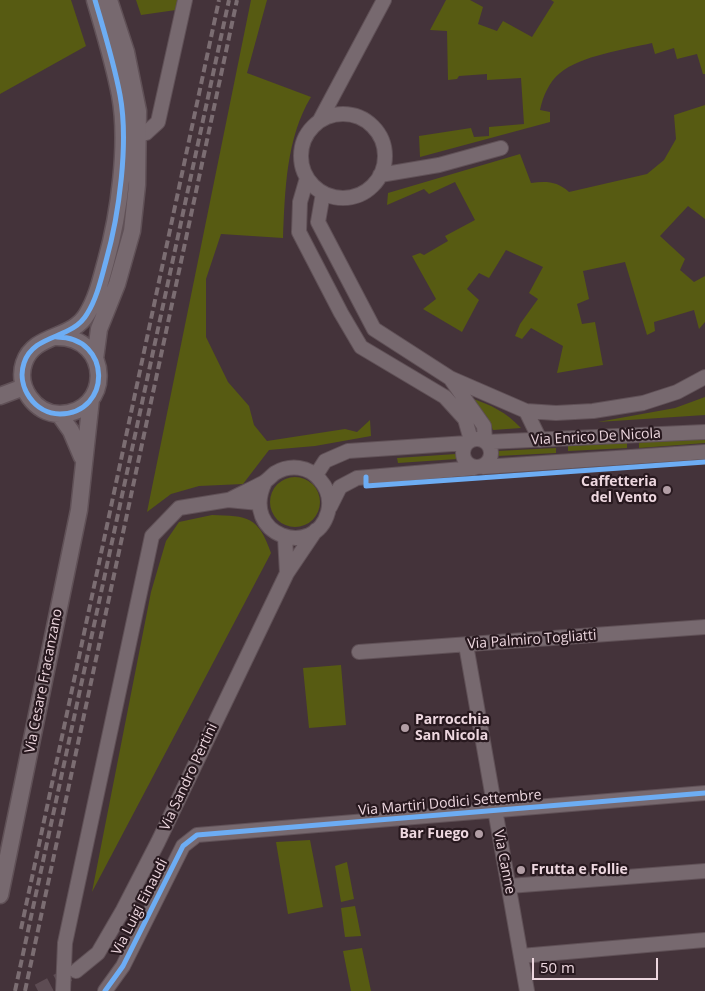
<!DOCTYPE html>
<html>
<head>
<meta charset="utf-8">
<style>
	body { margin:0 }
	#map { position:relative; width:705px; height:991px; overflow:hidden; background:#44333a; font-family:"Open Sans",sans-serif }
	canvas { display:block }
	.scale { position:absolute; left:532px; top:958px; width:126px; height:22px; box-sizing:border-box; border:2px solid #edd7df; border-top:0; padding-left:6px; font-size:15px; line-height:18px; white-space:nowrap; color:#edd7df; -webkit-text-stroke:4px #28191f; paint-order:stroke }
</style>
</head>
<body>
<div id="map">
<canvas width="705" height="991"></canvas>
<div class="scale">50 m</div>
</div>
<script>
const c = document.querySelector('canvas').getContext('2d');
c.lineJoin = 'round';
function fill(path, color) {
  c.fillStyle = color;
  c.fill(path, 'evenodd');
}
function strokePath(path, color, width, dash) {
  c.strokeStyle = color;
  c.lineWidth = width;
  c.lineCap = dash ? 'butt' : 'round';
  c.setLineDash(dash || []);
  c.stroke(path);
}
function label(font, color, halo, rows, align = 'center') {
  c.font = font + ' "Open Sans",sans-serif';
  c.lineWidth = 4.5;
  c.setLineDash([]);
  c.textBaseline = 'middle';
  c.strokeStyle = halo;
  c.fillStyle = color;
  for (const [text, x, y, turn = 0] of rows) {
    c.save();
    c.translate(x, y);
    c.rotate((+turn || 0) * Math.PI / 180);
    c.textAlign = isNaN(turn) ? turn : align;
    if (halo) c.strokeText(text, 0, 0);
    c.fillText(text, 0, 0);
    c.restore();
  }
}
const green = new Path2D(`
	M0,0H71L86,46L0,94Z
	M136,0H179L176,10L141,15Z
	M251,0H267L247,73L311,97C286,138 285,191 283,238L221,234L206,279V337L228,382L249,406L254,425L267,441L345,429L357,432L370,420L371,436L315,446L269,450L243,484L199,486L171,494L147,512Z
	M446,0H470L483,7L478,24L497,31L503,21L532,37L554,2L551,0H705V74H703L697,54L677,59L674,48L655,54L652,43C626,49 580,56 560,73C549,82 543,96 540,110L550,112V122L420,157L419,136L471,128L474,137L489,136V127L524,124L521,78L487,80V74L459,76L457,79L448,80L447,31L430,30Z
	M705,105V219L688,206L660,236L685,259L680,270L694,282L705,276V322L699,329L694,310L654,322L655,331L647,335L625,262L583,271L589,299L577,304L582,324L595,322L603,365L557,373L563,346L531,328L522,339L515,336L520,324L538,299L529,293L543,267L506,250L489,278L479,273L467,289L479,300L462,332L423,309L436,299L412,256L420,253L424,255L448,241L445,236L475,220L455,182L429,194L424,189L387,205L388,193L520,154L531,183C546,181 557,181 569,192L647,174L664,160L676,139L674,115Z
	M705,397V415L598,422L675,408Z
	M471,398C491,405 506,412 521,428L493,430L487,417Z
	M705,436V443L639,448V442Z
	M627,443V448L568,451V446Z
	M556,448V453L497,456V451Z
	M456,454L457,459L398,463L397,458Z
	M270 502a25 25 0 1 1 50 0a25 25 0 1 1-50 0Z
	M212,515C248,516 258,516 271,553L92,892L151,592L166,541L179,522Z
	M341,665L346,725L309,728L303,668Z
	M310,840L323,907L288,914L276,842Z
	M347,862L354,899L341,902L335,866Z
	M355,906L361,936L345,937L341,908Z
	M362,948L371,991H351L343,951Z`);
const minorTunnel = new Path2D(`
	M38,991L72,973`);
const minor = new Path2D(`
	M301 156a42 42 0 1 1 84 0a42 42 0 1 1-84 0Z
	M320,120L384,0
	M138,135L146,133L158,122L185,0
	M380,175L439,165L501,148
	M307,178L300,202L299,232L341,313L361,347L445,397L465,419L471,440
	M323,193L318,222L374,329L450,378L526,411L556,413L593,411L643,403L677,392L705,377
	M450,378L484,426L485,441
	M526,411L540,440
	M463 453a14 14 0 1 1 28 0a14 14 0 1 1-28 0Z
	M487,442L705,432
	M483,467L705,452
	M316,475L325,461L348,451L467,443
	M229,500C240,494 252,489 263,483C268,480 271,476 275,473C290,464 309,466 320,480C328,489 331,500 328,512C315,560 239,536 265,482
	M330,507L340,487L357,478L474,468
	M285,537L287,573
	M466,645L527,991
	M359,652L705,627
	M509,886L705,871
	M521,956L705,940
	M76,971L98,953L123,910L158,842L287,573L316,530
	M63,991L65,943L152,536L179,508L228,500L259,503
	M105,991L123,966L183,846L197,835L705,793`);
const tertiary = new Path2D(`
	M57,337C112,337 112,413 60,414C35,414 16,387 24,363C34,333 72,340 87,314C97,298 101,279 106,261C119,215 129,143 120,95C114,63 104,31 95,0
	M95,359L99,329L117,284L132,231L137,185L138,111L126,52L109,0
	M0,396L24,387
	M59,414L71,431L82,457
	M0,895L79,510L91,399`);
const rail = new Path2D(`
	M21,929L219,0
	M15,991L229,0
	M25,991L237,0`);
const cycleway = new Path2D(`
	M57,337C112,337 112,413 60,414C35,414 16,387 24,363C34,333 72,340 87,314C97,298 101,279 106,261C119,215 129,143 120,95C114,63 104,31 95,0
	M366,477V486L705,462
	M105,991L123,966L183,846L197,835L705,793`);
const markers = [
	[667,490,5,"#b29ea5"],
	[405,728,5,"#b29ea5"],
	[479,834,5,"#b29ea5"],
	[521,870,5,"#b29ea5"]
];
const streetNames = [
	["Via Enrico De Nicola",596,437,-3],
	["Via Palmiro Togliatti",532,640,-4],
	["Via Cesare Fracanzano",44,681,-79],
	["Via Sandro Pertini",189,777,-65],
	["Via Martiri Dodici Settembre",450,803,-5],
	["Via Canne",504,862,79],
	["Via Luigi Einaudi",140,907,-63]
];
const poiNames = [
	["Caffetteria",657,482],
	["del Vento",657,498],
	["Parrocchia",415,720,"left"],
	["San Nicola",415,736,"left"],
	["Bar Fuego",469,834],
	["Frutta e Follie",531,870,"left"]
];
fill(green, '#575b12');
strokePath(minorTunnel, '#5d4c53', 14, [14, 7]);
strokePath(minor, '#605157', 16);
strokePath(tertiary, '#605157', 19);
strokePath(minor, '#77696f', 14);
strokePath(tertiary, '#77696f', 16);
strokePath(rail, '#7b6d72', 4, [8, 4]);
strokePath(cycleway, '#6dadf4', 5);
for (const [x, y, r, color] of markers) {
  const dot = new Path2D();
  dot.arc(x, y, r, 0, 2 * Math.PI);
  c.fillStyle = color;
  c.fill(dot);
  strokePath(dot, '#28191f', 2);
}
label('14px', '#edd7df', '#28191f', streetNames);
label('bold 14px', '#edd7df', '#28191f', poiNames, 'right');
</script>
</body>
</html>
